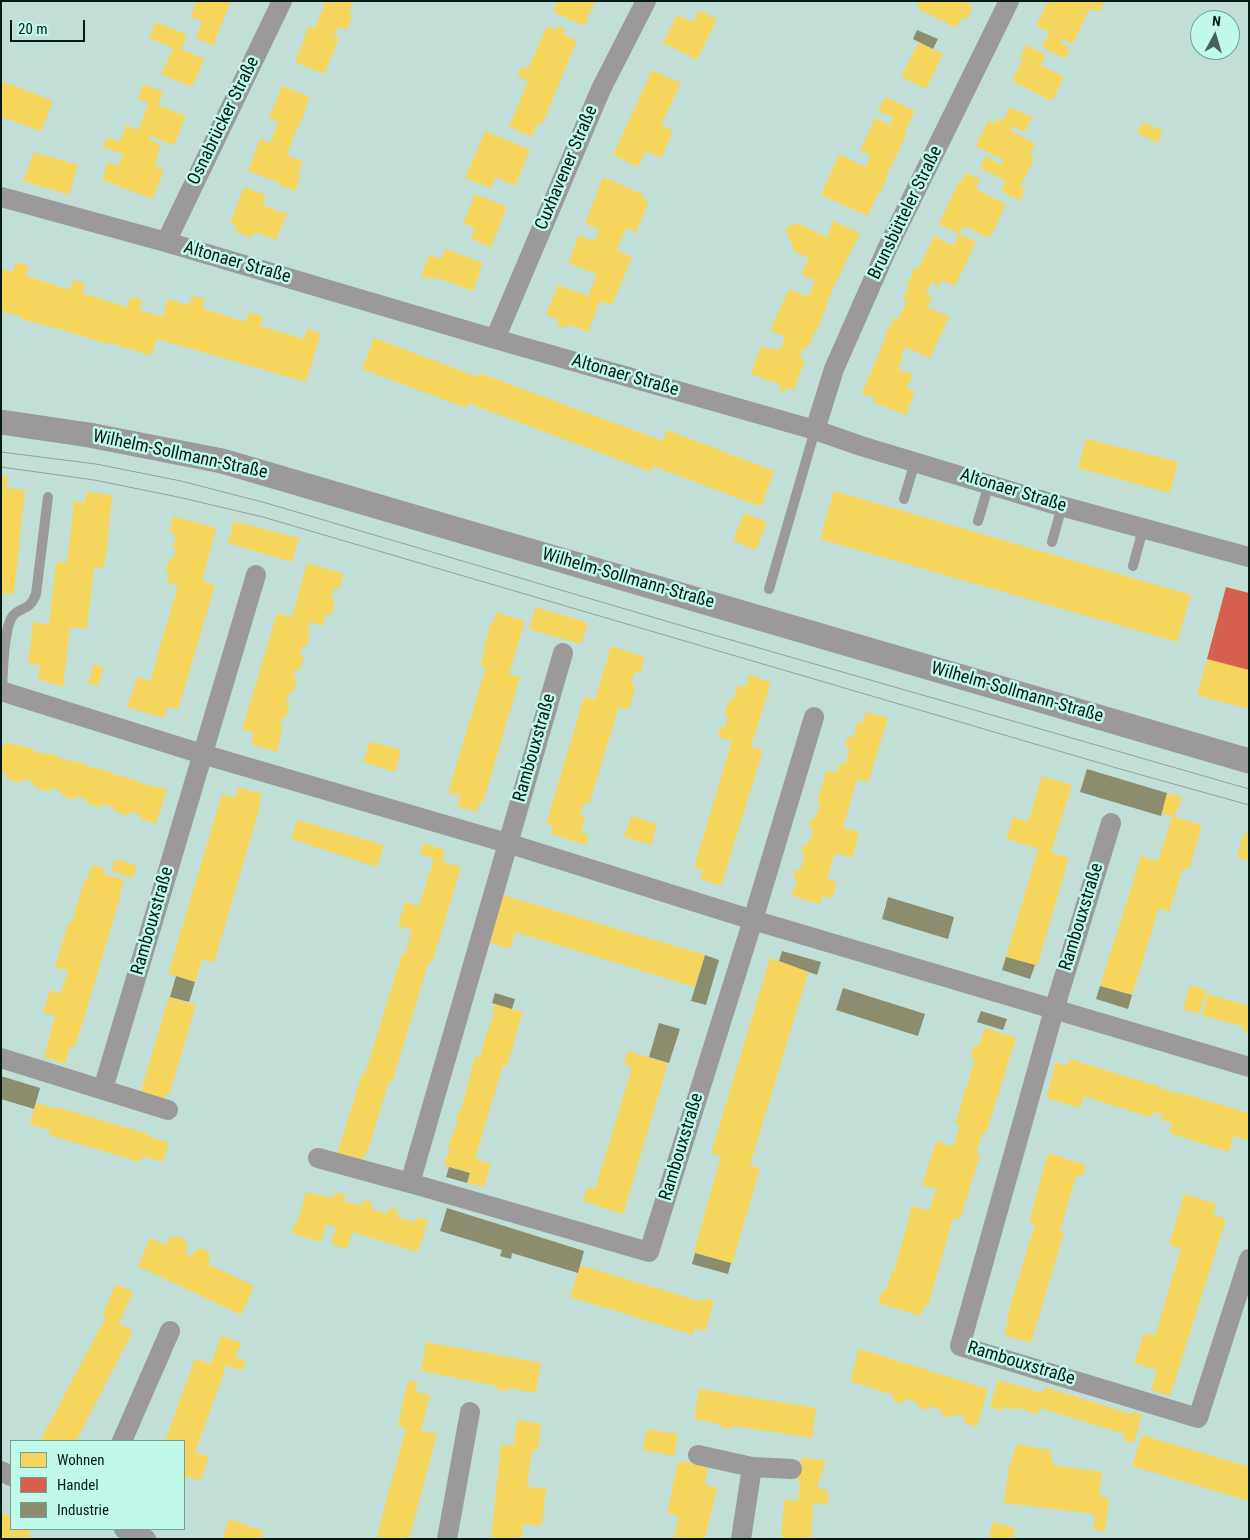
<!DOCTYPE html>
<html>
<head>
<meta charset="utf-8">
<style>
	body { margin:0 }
	#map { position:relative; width:1250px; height:1540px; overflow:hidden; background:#c1dfd7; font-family:"Roboto Condensed",sans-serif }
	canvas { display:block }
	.frame { position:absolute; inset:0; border:2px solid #051b16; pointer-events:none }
	.legend { position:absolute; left:10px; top:1440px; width:175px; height:90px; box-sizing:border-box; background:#c0f9ea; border:1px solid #75a095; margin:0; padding:6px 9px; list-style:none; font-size:15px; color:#051b16 }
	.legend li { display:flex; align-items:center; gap:10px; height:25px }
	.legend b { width:25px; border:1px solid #75a095 }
	.north { position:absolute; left:1190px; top:10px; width:50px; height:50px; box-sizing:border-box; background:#c0f9ea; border:1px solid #75a095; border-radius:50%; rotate:6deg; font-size:14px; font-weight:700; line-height:20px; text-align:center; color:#051b16 }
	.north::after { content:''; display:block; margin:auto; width:18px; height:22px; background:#47605a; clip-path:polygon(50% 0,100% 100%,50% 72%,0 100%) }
	.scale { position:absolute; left:10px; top:20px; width:75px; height:22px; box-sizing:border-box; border:2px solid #051b16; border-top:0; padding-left:6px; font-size:15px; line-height:18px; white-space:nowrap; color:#051b16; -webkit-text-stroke:4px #c0f9ea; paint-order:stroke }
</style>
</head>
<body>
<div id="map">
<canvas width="1250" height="1540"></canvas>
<div class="frame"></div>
<ul class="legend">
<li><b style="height:14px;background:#f6d55c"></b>Wohnen</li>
<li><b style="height:14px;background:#d6604d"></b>Handel</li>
<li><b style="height:14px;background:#8c8c6e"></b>Industrie</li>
</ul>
<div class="north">N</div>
<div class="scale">20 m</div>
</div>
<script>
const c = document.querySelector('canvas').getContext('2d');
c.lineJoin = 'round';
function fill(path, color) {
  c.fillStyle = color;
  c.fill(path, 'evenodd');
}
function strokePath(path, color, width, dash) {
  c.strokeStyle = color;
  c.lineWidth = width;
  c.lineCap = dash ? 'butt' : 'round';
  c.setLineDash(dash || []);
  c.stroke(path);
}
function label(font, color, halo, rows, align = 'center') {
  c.font = font + ' "Roboto Condensed",sans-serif';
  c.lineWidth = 5;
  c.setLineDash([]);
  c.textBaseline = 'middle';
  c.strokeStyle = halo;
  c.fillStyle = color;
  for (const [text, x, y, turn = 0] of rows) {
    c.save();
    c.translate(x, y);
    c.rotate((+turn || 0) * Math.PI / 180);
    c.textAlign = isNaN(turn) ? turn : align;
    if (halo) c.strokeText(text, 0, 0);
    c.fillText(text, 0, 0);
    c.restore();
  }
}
const homes = new Path2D(`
	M197,1H231L213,46L196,38L202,21L191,16Z
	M326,1H354L349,13L353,15L346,30L338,27L334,37L339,39L324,74L295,62L309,26L315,28Z
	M558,1H596L584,26L553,12Z
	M920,1H969L968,5L973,7L967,19L962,17L956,28L917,8Z
	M1048,1H1101L1104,3L1099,12L1090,8L1073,44L1063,39L1061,44L1070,48L1065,59L1042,47L1049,32L1036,26Z
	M699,10L717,19L697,60L663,43L677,15L693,22Z
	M156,22L187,35L181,49L204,59L192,87L161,74L173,48L149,38Z
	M547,26L555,30L557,26L565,29L563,34L577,41L542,124L538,123L532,137L509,127L528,81L517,76L522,66L528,69Z
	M919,42L943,54L926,89L901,77Z
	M1026,45L1046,55L1041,65L1064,77L1052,101L1012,81L1023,58L1020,56Z
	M652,70L681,83L661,125L673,131L661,158L646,151L638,167L613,155Z
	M1,81L53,101L41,131L1,117Z
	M143,84L163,92L158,105L186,116L174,145L150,136L149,140L160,145L155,166L164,169L153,199L102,180L108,162L119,166L123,154L103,147L107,137L120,142L126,125L138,130L149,103L138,99Z
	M282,86L310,97L298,129H296L287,155L303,162L298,174L301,175L295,191L281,186L282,184L248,171L260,139L270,143L278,122L269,118Z
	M885,97L915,111L905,132L907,133L886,177L887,178L880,194L878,193L868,216L821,195L839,154L865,167L871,155L860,151L875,118L890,125L893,117L878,111Z
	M1010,107L1032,117L1025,132L1012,126L1010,130L1035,144L1030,156L1034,158L1020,187L1025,190L1020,201L1001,191L1006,181L980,168L986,156L1001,165L1004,160L976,146L988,120L995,124L998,118L1003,121Z
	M1143,122L1163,131L1157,143L1137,133Z
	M485,131L530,150L515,186L496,177L491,188L465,178Z
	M34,152L78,165L69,195L23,181Z
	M966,173L980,179L976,189L1006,204L993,232L992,231L989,238L964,226L959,234L939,224L959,181L961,182Z
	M603,177L638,192L645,196L643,200L649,202L636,232L626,228L617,250L632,257L612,305L600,301L588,332L568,324L566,328L557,325L559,320L546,314L558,285L588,296L597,274L568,263L579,235L594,241L599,230L585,223Z
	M244,187L266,195L263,205L287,214L276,240L255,232L252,238L235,231L237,226L230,223Z
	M475,194L507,207L491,247L471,239L475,228L463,223Z
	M833,221L860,233L833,288L826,305L827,306L815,333H814L807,349L803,348L800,358L805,360L794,390L787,387L785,392L779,390L781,385L751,374L761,346L772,350V348L780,350L785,337L770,330L789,289L808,297L815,280L801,274L809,258L795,252L785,228L797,223L827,237Z
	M959,234L976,242L955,286L942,280L939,286L931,282L926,294L932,297L927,307L949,317L930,358L905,347L901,356L903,357L898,369L913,375L907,388L915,392L906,415L873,402L875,398L862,394L881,347L886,338L884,337L894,318L898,319L907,301L903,299L909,286L907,285L915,267L918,269L934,236L954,246Z
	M446,249L483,263L473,291L435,277L434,280L421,276L429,255L441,259Z
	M16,262L29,266L26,276L70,290L73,280L85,283L82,293L127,307L130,297L142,300L139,310L163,317L167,299L189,305L192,296L205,299L203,309L246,322L249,312L263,317L260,326L304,339L307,329L321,333L306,382L157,339L151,356L107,342V344L50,326V327L21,319L22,317L1,311V269L13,272Z
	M374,338L478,377L479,373L663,441L667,430L774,471L761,507L653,466L651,472L468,403L466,408L362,369Z
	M1086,439L1178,462L1170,493L1078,468Z
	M1,476L8,477L7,488L25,490L14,594L1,593Z
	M834,491L1191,595L1177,642L820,539Z
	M86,492L112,495L107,547L104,568L94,567L87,629L70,627L63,687L38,679L40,665L28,664L33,622L49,624L56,562L67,563L74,501L85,503Z
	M744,513L767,522L756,550L733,541Z
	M173,516L216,528L202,581L215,585L178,710L167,707L164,718L127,707L137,677L150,681L178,586L167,582L169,574L165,572L170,558L173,559L176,549L172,548L176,536L170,533Z
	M234,521L299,538L292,562L228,543Z
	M307,563L344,574L339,589L334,588L331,599L335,601L331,615L326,614L323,626L310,622L307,632L310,633L307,646L303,645L300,655L304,657L300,670L296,669L293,678L297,679L293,693L289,692L286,702L290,703L286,717L283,716L280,725L283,726L277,752L251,744L254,733L242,729L277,613L292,617Z
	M535,607L588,623L581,644L529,629Z
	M496,612L525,621L509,674L520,677L483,803L480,802L477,812L457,806L460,796L448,792L486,667L480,665L485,650H483L491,622L493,623Z
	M611,646L645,657L640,673L635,671L631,684L636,686L629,710L619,707L589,804L584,802L580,815L585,817L581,833L589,835L586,845L551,834L553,826L546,824L584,697L595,700Z
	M1207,659L1249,670V709L1197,695Z
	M94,664L104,667L98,686L88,683Z
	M749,675L771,682L751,747L763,750L721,886L700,879L703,870L694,867L732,741L718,737L720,727L725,728L728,716L724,715L729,700H733L738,685L745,687Z
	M866,712L888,718L868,782L857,779L843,828L859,832L853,858L835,853L827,879L837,882L832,898L823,896L820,904L792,896L797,880L793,879L796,869L800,870L805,855L801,854L804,844L808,845L813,829L809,827L812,818L815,819L820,803L817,802L827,770L837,773L840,763L845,764L850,748L845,746L848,736L853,738L858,721L863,723Z
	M370,741L401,750L395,772L363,762Z
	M6,742L33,749L32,750L45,754L46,753L59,756V758L73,762V761L86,764L85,766L112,772V774L139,781L138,782L153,787L154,786L167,789L156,824L141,819L140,815L130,811L128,816L114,811L113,807L103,804L101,808L87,803L86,799L76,796L75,800L61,795L60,790L50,788L49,792L34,787L33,782L23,779L22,783L7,779V774L1,773V746L4,747Z
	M1042,776L1072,785L1051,852L1069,858L1037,966L1006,957L1038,849L1006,839L1013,817L1028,822Z
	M238,787L262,794L259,805L260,806L214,963L202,959L195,982L168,974L222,794L235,798Z
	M1167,793L1182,797L1177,812H1175L1173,816L1202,825L1189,870L1183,868L1169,912L1159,908L1132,995L1100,986L1141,856L1158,861L1172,817L1161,813Z
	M631,816L657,824L651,845L624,837Z
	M297,820L384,845L377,867L291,839Z
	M1244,833L1249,834V861L1237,857Z
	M423,843L445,850L442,861L461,867L432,963L429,961L392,1082L389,1081L367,1153H365L362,1162L337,1155L362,1073L365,1074L402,954H405L412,930L398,926L405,902L419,906L434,859L420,854Z
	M115,859L136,865L133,878L112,871Z
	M92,865L105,869L104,874L124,880L120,891H122L82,1025L74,1048L70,1046L65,1064L44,1057L55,1016L43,1013L50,990L61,993L68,971L55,967L68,923L71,924L85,879L87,880Z
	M502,895L705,955L695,987L515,932L510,949L488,942Z
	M770,958L809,970L750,1165L760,1168L732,1264L694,1252L721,1156L711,1153Z
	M1190,985L1207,991L1199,1014L1183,1009Z
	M1208,994L1249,1006V1033L1243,1031L1244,1027L1202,1015Z
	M169,997L196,1005L169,1095L165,1094L162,1104L140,1098L143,1087H142Z
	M495,1004L523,1012L507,1066L503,1065L475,1159L491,1164L484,1187L467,1183L470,1173L444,1165L450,1147L448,1146L458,1120L456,1119L459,1110H461L475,1056L480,1058L487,1031H488L494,1014L492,1013Z
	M985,1028L1016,1038L986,1133L983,1132L976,1154L980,1155L960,1220L953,1218L928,1306L924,1305L921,1316L878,1303L882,1291L885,1292L892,1271L894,1272L912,1206L929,1211L936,1189L922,1185L936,1141L953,1147L960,1125L955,1124L975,1059L970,1057L974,1045L979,1046Z
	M628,1051L668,1063L623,1214L583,1201L588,1187L595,1189L629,1078L631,1067L624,1064Z
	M1070,1059L1160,1087L1159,1088L1180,1094L1181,1093L1249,1113V1141L1234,1136L1229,1152L1169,1133L1172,1123L1161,1120L1163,1115L1152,1112L1150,1117L1083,1096L1080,1108L1046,1098L1056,1062L1067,1066Z
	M36,1103L57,1109V1107L148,1134V1136L169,1143L163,1162L142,1156L140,1162L49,1135L50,1130L30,1124Z
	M1048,1153L1086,1165L1083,1176H1076L1060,1231L1064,1232L1031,1343L1004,1335L1008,1320H1006L1035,1224L1029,1222Z
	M306,1192L334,1198L335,1192L346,1195L344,1201L361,1206L363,1200L373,1203L371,1209L387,1214L389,1208L399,1211L397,1217L416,1222L417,1217L428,1220L418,1252L352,1232L347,1249L331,1244L336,1227L326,1224L321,1242L291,1233L300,1214Z
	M1184,1194L1217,1204L1213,1215L1226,1219L1170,1396L1151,1390L1157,1370L1134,1363L1144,1333L1155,1336L1181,1249L1169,1245Z
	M181,1236L188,1245L185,1254L192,1256L194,1251L201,1248L208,1251L210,1259L208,1264L254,1286L241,1315L138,1266L150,1238L166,1245L170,1237Z
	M580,1265L702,1302L703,1298L714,1301L705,1332L695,1328L693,1335L570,1297Z
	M116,1284L133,1292L119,1323L133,1331L76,1441H40L106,1317L102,1315Z
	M221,1336L242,1343L235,1357L246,1361L243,1371L225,1365L224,1369L225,1370L195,1452L209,1457L200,1481L187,1476L184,1484V1441H165L195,1359L211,1364Z
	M426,1342L541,1363L536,1393L509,1388L508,1391L496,1389L497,1386L421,1371Z
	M859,1349L988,1389L977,1427L965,1423V1417L953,1414L952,1418L942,1415L941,1410L929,1406L928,1410L919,1408L917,1402L905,1399L903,1404L894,1401L893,1395L850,1381Z
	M408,1380L418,1383L416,1392L430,1395L421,1430L437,1434L409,1539H376L406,1428L398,1426Z
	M998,1380L1043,1393L1045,1387L1131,1414L1132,1412L1142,1415L1134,1443L1123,1441L1125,1434L1040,1408L1038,1415L1017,1407L1015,1410L1004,1406L1002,1411L990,1407Z
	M699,1389L816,1408L812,1438L734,1426L733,1429L720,1427L721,1424L694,1419Z
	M517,1420L541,1424L538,1450H532L527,1487L546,1488L542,1526L523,1524L522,1539H491L501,1444L514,1446Z
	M646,1429L678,1434L674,1456L643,1450Z
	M1142,1435L1249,1467V1501L1132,1466Z
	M1017,1444L1049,1450L1053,1465L1102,1472L1099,1496L1109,1498L1105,1531L1093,1530L1095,1514L1004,1503L1009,1467Z
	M802,1457L826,1461L817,1487L828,1491V1504L813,1503L811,1539H781L784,1499L798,1501L800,1482L798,1481Z
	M678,1461L708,1466L705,1485L717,1488L705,1539H674L679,1516L667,1513Z
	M1,1513L11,1515V1529H31L29,1539H1Z
	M229,1519L264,1531L261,1539H222Z
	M993,1522L1015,1528L1013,1539H988Z`);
const shops = new Path2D(`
	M1226,587L1249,593V670L1207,659Z`);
const industry = new Path2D(`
	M917,30L938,39L933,49L913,39Z
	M1087,769L1167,793L1161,816L1080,792Z
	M888,897L954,917L948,939L882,919Z
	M782,951L821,962L817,975L779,961Z
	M705,955L719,960L706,1005L691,1001Z
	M1006,957L1035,965L1030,979L1002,970Z
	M176,976L195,982L189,1002L170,997Z
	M1100,986L1132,995L1128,1009L1096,999Z
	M843,988L925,1014L918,1036L836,1010Z
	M495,993L515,999L512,1009L492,1003Z
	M981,1011L1007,1019L1003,1030L977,1022Z
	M659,1023L680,1029L669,1063L649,1057Z
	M1,1076L40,1088L34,1109L1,1099Z
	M449,1167L470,1173L467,1183L446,1177Z
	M447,1208L584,1251L578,1273L512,1253L511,1259L500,1256L502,1250L440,1231Z
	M695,1253L731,1263L728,1274L692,1264Z`);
const service = new Path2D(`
	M904,499L915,462
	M978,521L989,484
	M1052,542L1062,506
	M1133,566L1143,529
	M769,589L815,430
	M2,691C3,674 3,631 12,617C19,606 29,613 36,594L48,497`);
const minor = new Path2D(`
	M1,197L166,242L495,339L815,430L861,446L1050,503L1249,557
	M166,242L282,1
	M495,339L601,89L646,1
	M815,430L834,369L886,251L1009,1
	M563,653L410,1183L649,1252L753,920L814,717
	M1,691L202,754L507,843L753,920L1249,1067
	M1111,823L1054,1010L960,1346L1198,1418L1249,1259
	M1,1058L168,1110
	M103,1089L256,575
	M318,1158L410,1183
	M122,1441L170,1331
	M698,1455L752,1467L741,1539
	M752,1467L792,1469
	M1,1471L11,1476
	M124,1529L146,1539
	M447,1539L470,1412`);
const tertiary = new Path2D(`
	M1,422L89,435L222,461L1249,761`);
const tram = new Path2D(`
	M1,452L96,464L181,481L266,503L693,629L1249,789
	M1,467L94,480L178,497L263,517L1120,769L1249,805`);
const streetNames = [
	["Osnabrücker Straße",224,121,-64],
	["Cuxhavener Straße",567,168,-67],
	["Brunsbütteler Straße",906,213,-64],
	["Altonaer Straße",237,263,16],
	["Altonaer Straße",625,376,16],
	["Wilhelm-Sollmann-Straße",180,455,12],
	["Altonaer Straße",1013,491,17],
	["Wilhelm-Sollmann-Straße",628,579,16],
	["Wilhelm-Sollmann-Straße",1017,693,16],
	["Rambouxstraße",535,748,-74],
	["Rambouxstraße",1082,917,-73],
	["Rambouxstraße",153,921,-74],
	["Rambouxstraße",682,1147,-73],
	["Rambouxstraße",1021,1364,17]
];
fill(homes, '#f6d55c');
fill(shops, '#d6604d');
fill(industry, '#8c8c6e');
strokePath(service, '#9b999a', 10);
strokePath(minor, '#9b999a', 20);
strokePath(tertiary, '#9b999a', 25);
strokePath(tram, '#959e9c', 1);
label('18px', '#051b16', '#c0f9ea', streetNames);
</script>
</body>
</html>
